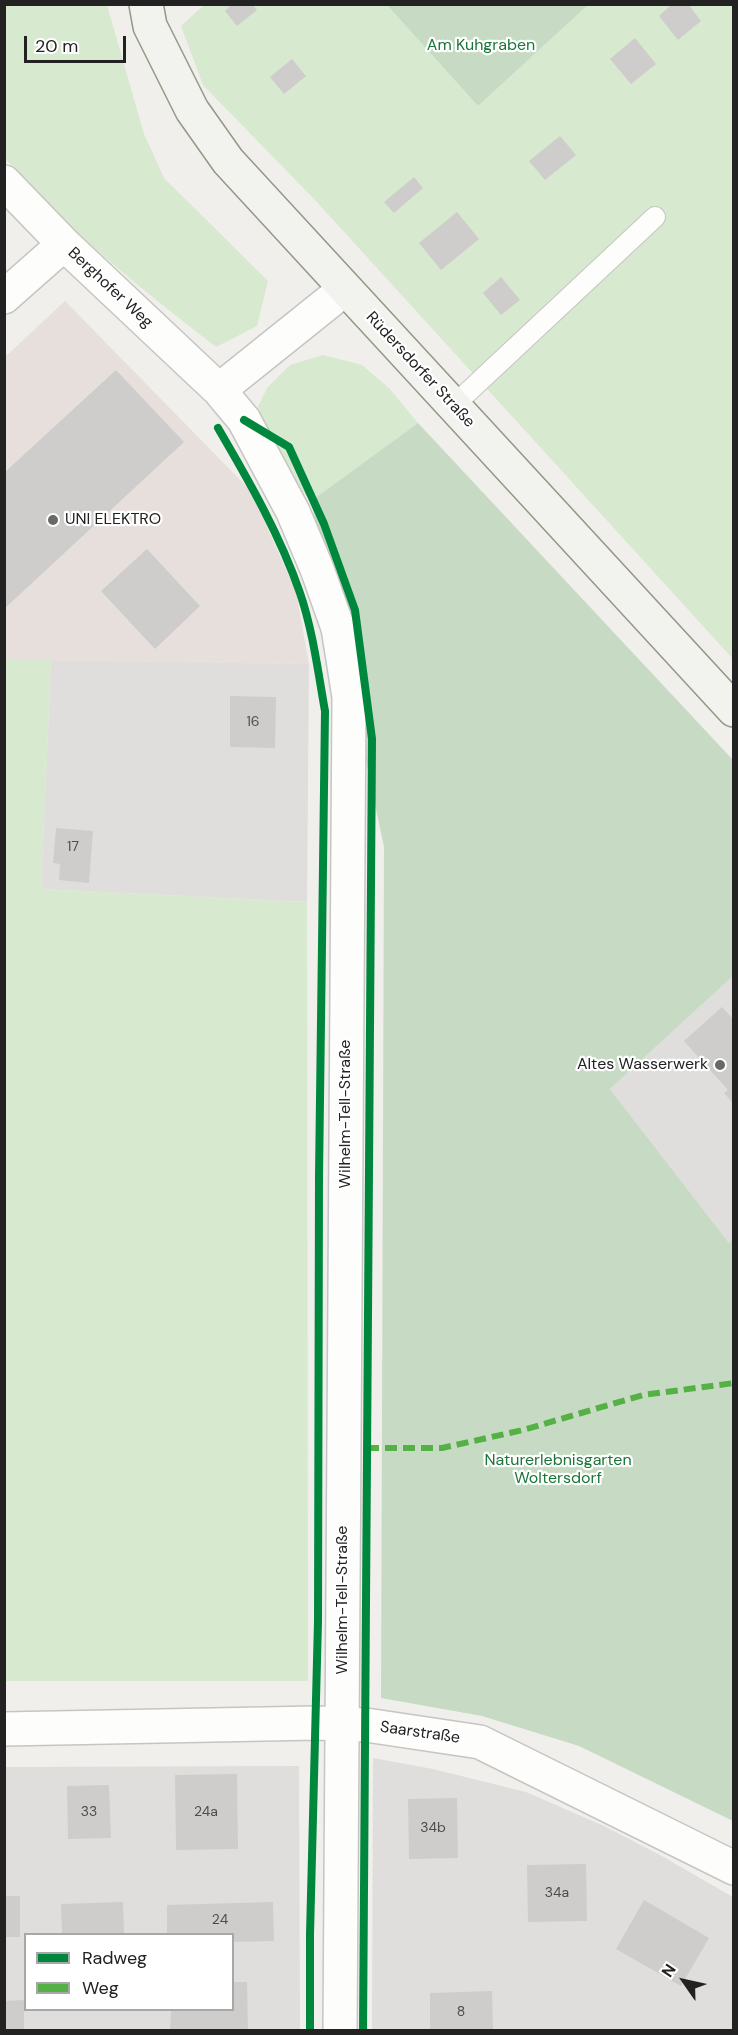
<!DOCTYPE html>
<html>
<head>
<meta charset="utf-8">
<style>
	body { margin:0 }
	#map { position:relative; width:738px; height:2035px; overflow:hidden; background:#f0efeb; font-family:"DM Sans",sans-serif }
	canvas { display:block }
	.frame { position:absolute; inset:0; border:6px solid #222; pointer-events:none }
	.legend { position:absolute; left:24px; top:1933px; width:210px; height:78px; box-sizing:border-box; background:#fff; border:2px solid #a7a7a7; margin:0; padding:8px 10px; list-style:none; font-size:18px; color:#222 }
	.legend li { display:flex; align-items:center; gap:12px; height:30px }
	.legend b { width:30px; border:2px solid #a7a7a7 }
	.north { position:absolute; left:654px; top:1951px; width:60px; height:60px; -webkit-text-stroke:4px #fff; paint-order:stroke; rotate:304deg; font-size:16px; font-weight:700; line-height:24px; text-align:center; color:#222 }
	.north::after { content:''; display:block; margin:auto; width:21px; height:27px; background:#222; clip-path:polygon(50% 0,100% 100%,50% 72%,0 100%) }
	.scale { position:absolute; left:24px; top:36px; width:102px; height:27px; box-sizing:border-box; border:3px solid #222; border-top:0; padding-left:8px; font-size:18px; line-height:21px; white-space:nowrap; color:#222; -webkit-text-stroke:4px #fff; paint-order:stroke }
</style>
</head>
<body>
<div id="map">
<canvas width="738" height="2035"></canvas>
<div class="frame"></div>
<ul class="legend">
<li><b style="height:8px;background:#00873e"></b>Radweg</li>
<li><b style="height:8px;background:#55b145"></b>Weg</li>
</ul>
<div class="north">N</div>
<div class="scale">20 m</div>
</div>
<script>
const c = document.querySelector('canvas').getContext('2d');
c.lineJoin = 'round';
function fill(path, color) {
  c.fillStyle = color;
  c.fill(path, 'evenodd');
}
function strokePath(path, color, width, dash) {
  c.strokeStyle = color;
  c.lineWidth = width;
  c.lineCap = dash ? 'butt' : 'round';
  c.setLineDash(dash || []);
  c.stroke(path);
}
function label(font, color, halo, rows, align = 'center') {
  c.font = font + ' "DM Sans",sans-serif';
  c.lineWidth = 4.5;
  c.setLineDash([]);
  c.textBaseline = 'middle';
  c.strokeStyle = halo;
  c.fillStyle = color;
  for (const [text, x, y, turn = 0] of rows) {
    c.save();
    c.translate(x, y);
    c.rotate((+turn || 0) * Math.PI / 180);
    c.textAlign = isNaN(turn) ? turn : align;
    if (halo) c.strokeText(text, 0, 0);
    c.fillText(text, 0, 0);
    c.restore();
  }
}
const residential = new Path2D(`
	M51,660L309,664L307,902L41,889Z
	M733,976L734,1239L729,1243L610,1089Z
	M373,1758L433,1769L526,1792L604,1826L660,1855L733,1897V2030H372Z
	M299,1766L300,2030H5L4,1767ZM26,1934H232V2010H26Z`);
const commercial = new Path2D(`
	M65,301L251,491L296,592L309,664L5,660V357Z`);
const grass = new Path2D(`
	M4,5H107L144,134L164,178L268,281L257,326L216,347C142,289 66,230 5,158Z
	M204,5H387L478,106L588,5H733V659L316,201L203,85L181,26Z
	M323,355L362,365L389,388L418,423L311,501L280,466L265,430L258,407L267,388L290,365Z
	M4,660H51L41,889L307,902L308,1681H5Z`);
const forest = new Path2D(`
	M387,5H588L478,106Z
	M418,423L733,760V976L610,1089L729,1243L733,1239V1821L579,1746L482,1716L381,1698L384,847L311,501Z`);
const building = new Path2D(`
	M232,4H252L257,10L237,26L225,11Z
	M672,4H688L701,21L678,40L659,16Z
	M635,38L656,64L631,84L610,59Z
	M292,59L306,76L284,94L270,77Z
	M560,136L576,155L545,180L529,161Z
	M414,177L423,188L394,213L384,202Z
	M457,212L479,239L441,270L419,243Z
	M501,277L520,300L501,315L483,293Z
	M116,370L184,442L4,609V473Z
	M147,549L200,606L155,649L101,591Z
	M230,696L276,697L275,748L230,747Z
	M56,828L93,831L89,883L59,880L60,864L53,863Z
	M722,1007L734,1020V1104L724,1093L728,1090L684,1041Z
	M237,1774L238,1849L176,1850L175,1775Z
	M109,1785L111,1838L68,1839L67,1786Z
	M457,1798L458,1858L409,1859L408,1799Z
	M586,1864L587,1921L528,1922L527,1865Z
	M4,1896H20V1937H4Z
	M644,1900L709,1938L681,1986L616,1949Z
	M123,1902L124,1934H62L61,1904Z
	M273,1902L274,1941L232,1942V1934H167V1905Z
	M232,1982H247L248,2030H170L171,2010H232Z
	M492,1991L493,2030H430V1993Z
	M24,2000V2030H4V2001Z`);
const lane = new Path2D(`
	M453,406L655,217`);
const street = new Path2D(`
	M4,182L64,244L219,390L244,420L293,512L317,569L338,628L349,697L340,2030
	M4,297L64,244
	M219,390L345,289
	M4,1729L316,1723L366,1725L480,1742L734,1868`);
const secondary = new Path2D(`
	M146,4L150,26L192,110L228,161L734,710`);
const quiet = new Path2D(`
	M367,1448H442L523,1430L643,1395L734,1383`);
const cycleway = new Path2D(`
	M244,420L289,447L324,524L355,610L372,739L363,2030
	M218,428C249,481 280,535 300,593C313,631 318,672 325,711L319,1176L318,1621L310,1934V2030`);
const markers = [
	[53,520,6,"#6a6a68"],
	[720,1065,6,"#6a6a68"]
];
const numberNames = [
	["16",253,722],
	["17",73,847],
	["33",89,1812],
	["24a",206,1812],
	["34b",433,1828],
	["34a",557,1893],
	["24",220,1920],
	["8",461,2012]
];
const parkNames = [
	["Am Kuhgraben",481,46],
	["Naturerlebnisgarten",558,1461],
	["Woltersdorf",558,1479]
];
const streetNames = [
	["Berghofer Weg",110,288,43],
	["Rüdersdorfer Straße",420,370,47],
	["Wilhelm-Tell-Straße",346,1114,-90],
	["Wilhelm-Tell-Straße",343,1600,-90],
	["Saarstraße",420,1733,8]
];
const poiNames = [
	["UNI ELEKTRO",65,520],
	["Altes Wasserwerk",708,1065,"right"]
];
fill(residential, '#dfdedc');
fill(commercial, '#e7dfdb');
fill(grass, '#d7e9ce');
fill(forest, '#c7dbc4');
fill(building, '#cecdcb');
strokePath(lane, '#c6c5c3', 22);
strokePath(street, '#c6c5c3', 36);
strokePath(secondary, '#929885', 36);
strokePath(lane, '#fdfdfc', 20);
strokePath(street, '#fdfdfc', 33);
strokePath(secondary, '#f2f3ee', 33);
strokePath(quiet, '#55b145', 6, [12, 6]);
strokePath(cycleway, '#00873e', 8);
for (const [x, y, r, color] of markers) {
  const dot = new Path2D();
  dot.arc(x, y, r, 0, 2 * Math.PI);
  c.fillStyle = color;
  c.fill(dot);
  strokePath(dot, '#fff', 2);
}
label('14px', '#4d4d4c', null, numberNames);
label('16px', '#1a7538', '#fff', parkNames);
label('16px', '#222', '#fff', streetNames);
label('16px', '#222', '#fff', poiNames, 'left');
</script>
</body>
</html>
